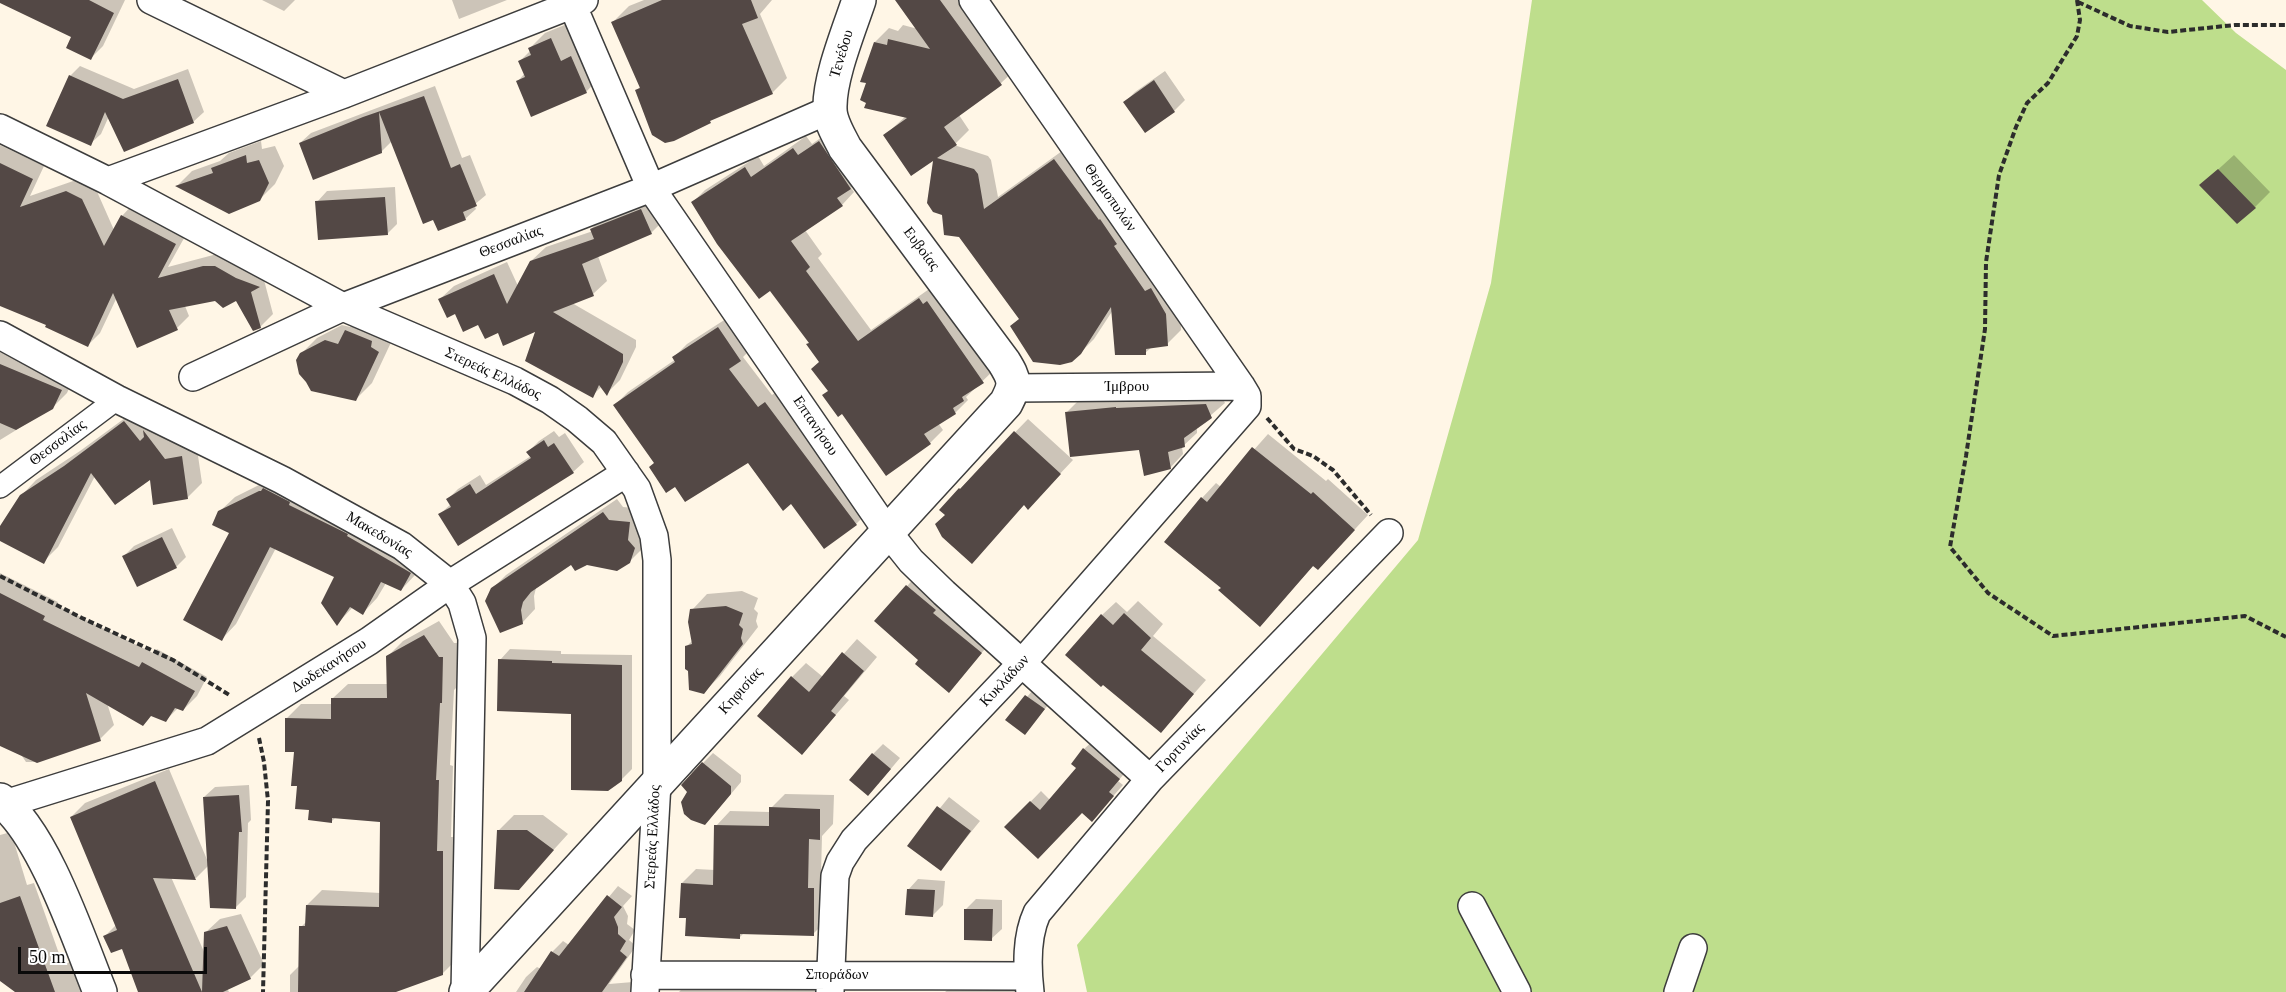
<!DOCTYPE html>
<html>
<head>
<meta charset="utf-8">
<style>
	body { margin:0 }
	#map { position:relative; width:2286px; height:992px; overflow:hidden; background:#fff6e6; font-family:Georgia,serif }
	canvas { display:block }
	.scale { position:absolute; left:18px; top:947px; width:189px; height:27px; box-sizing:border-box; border:3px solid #0a0a0a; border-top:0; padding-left:8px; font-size:18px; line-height:21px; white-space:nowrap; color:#0a0a0a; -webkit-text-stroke:4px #fff; paint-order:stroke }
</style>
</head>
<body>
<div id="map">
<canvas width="2286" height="992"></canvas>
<div class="scale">50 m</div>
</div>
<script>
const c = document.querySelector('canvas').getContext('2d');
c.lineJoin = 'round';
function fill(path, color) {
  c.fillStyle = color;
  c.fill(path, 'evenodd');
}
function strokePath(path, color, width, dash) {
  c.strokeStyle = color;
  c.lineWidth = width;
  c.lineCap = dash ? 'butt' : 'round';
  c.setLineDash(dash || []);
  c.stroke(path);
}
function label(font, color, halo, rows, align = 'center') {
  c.font = font + ' Georgia,serif';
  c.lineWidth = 6;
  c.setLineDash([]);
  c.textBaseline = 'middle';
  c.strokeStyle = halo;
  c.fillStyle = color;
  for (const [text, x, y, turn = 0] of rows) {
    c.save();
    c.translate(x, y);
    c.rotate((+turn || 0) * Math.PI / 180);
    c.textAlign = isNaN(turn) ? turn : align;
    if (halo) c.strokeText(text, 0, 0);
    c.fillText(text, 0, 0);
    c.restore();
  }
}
const forest = new Path2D(`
	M1532,0H2202L2236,33L2286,70V992H1087L1077,945L1418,540L1491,283Z`);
const shadow = new Path2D(`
	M0,0H125L103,46L91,58L73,37Z
	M262,0H295L284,11Z
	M452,0H507L459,19Z
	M644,0H772L760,14L787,78L772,93L713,118L710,121L637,90L641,86L613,22L629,6Z
	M897,0H964L1015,70L1001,83L959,115L969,130L954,145L988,156L991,160L998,197L1069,146L1180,299L1181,330L1167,344L1152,347L1145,353L1113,310L1094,339L1080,353L1020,318L944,214L935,158L885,135L906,116L867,82L875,42L889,28L898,31L903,25L918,29Z
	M567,24L601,76L586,92L518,81L525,73L520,61L530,51L529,49L545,33Z
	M80,66L134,89L188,69L204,112L193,122L109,116L101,134L90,144L70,76Z
	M1165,71L1185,100L1174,111L1145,131L1125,102L1135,92Z
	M435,86L462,158L470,155L486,195L474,205L476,209L465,219L392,141L381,152L300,143L311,133Z
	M832,130L863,175L851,188L854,192L842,205L805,230L822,254L818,258L871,330L932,287L995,369L966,397L968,400L955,413L938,423L943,430L930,443L886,474L830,390L820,361L810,343L770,289L693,202L705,190L758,156L764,166L806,136L812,144Z
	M261,141L262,149L275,146L284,166L275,184L259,200L177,186L192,171L220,161L229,153Z
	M0,145L44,166L30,196L79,179L95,187L114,230L122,216L134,203L188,231L168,267L217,254L270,274L264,280L273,314L260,327L237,299H216L185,306L189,316L177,328L117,297L100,333L88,345L48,324L0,304Z
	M2234,155L2270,192L2255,207L2201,185Z
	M395,187L397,224L387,234L317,202L327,191Z
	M654,196L665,219L651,233L598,256L607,281L593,294L572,303L636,340V347L620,380L607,393L602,386L592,396L537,330L499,331L456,312L440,299L454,286L507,262L518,286L531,261L546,247L593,231L591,229L605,215Z
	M362,315L394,336L372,383L356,399L301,354L317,338L342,325L350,327Z
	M732,315L753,347L743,357L772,395L778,390L869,511L856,524L825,547L792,502L748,461L676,485L655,462L615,405L628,392L676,359L674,357L687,344Z
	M0,344L75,375L67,393L52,408L0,440Z
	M1219,391L1225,403L1197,427V433L1182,447L1183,454L1170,468L1141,448L1066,413L1080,399Z
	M140,407L196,442L202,483L187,498L151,477L95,476L58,547L43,562L0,540V529L21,496L36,480L80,451Z
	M1028,419L1073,460L1041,494L1024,504L947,514L960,489Z
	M554,431L559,437L565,433L584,462L573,472L458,544L440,514L451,504L448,499L458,489L480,475L486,485L531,456L528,452L539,441Z
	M1268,434L1326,481L1328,479L1368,515L1332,554L1314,565L1260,625L1223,587L1202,498L1216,483L1221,487Z
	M275,477L424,558L415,575L401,590L386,583L377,598L363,613L353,607L337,624L336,577L276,548L236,624L222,639L231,533L219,512L235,497Z
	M617,499L623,507L643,509V548L629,562L572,563L536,588L534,596L535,609L522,623L492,589L506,575Z
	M172,528L186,557L176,567L124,556L134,546Z
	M0,573L58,602L56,605L153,653L157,649L207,677L197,696L183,710L178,708L166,720L152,714L107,703L114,725L100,739L35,762H26L20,753L0,744Z
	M917,575L991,642L949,691L920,659L876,621Z
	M742,591L758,598L754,609L758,613L756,621L758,627L720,676L704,692L687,646L693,640L692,610L707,594Z
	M1138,601L1163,624L1153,636L1206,680L1161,731L1102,615L1116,602L1127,612Z
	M439,621L454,643H457V687L454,690L450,765L453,766L451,837H457V959L442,974L391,992H290V975L300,965L301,927L307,921V905L322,890L381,893V820L336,817L332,821L311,809L299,785L296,751L287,718L301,704H333V698L348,684H388V656L403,641Z
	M857,639L877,657L844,696L849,700L802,753L792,677L806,663L823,677Z
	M510,649L561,651V654L632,655V769L621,780L573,712L500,660Z
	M1037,685L1054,698L1025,733L1008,720Z
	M1095,739L1129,768L1118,781L1123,785L1092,820L1082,811L1006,827L1041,791L1050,800L1078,768L1084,749Z
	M883,744L900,758L878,784L873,754Z
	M713,753L741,775V782L715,813L703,763Z
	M169,769L208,862L204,797L215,787L249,785L251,820L248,823L246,897L235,908L209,865L196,878L171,877L205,954L206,932L220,919L241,914L264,964L250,978L227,988L229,992H140L122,947L105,936L117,924L71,817L85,803Z
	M785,794L834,795L833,824L822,836L821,875H828L827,920L813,934L744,933L740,937L687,917L682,883L696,869L715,870L716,826L730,811L770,812L771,808Z
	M949,797L980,821L941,869L910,845Z
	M514,815H543L568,834L518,889L499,830Z
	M11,832L27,885L34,883L63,965L72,961L81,992H18L0,975V835Z
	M918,879L945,881L943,905L933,915L908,890Z
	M618,886L632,896L623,906L628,916L627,924L635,930L629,940L636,946L609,984L633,982V992H516L526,977L537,967L541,969L553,951L563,941L569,945Z
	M976,899L1002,900V929L991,939L966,909Z
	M692,978L818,982V992H679Z
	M1019,982V992H945L955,983Z`);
const building = new Path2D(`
	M0,0H89L114,13L91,60L66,48L71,37L0,3Z
	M662,0H751L758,18L742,24L773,94L710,121L711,123L674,141L665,143L652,135L635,90L640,88L611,22Z
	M895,0H940L1002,85L944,127L957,145L937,158L974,169L978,174L984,209L1054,159L1099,220L1100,219L1117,244L1114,246L1145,291L1151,288L1166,314L1168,346L1146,349V355H1115L1111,307L1081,354L1072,362L1060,365L1033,362L1010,326L1019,319L959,237L944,235L942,215L933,212L927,203L933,161L911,176L883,135L907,118L864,108L866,103L860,100L866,83L860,82L874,42L887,45L888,39L930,49Z
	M551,38L561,61L571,56L587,93L531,117L516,81L525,77L518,61L531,55L528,48Z
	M69,75L123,99L178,79L194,123L124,152L105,112L91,146L46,126Z
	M1154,80L1175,112L1145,133L1123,102Z
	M424,96L451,168L460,164L477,206L463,212L466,220L438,231L433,220L423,224L379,112L382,153L313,180L299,143L363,117Z
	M819,141L851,189L837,198L843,206L791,241L810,267L806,271L858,341L919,298L923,304L927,301L984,383L962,397L964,401L953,408L956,414L924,434L931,444L886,476L842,414L838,417L822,395L828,391L811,369L819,362L806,344L809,343L770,291L759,299L717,244L691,202L745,167L751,177L793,148L798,155Z
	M246,155L247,163L259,160L269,183L260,201L229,214L175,186L213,173L211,168Z
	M0,163L33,179L20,207L66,191L82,199L104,246L121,215L176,244L158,278L203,266H215L236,278L260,287L251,292L261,328L253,331L236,301L223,308L215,301L169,310L178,330L137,348L113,293L88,347L45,327L46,325L0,306Z
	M2218,169L2256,208L2237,224L2199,185Z
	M385,197L388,235L318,240L315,201Z
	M641,209L652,234L582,264L594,296L553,312L623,354V362L607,396L599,385L593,398L525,361L535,332L503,346L498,333L485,339L478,325L463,332L455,314L447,318L438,299L494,274L507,304L530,261L594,239L590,229Z
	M718,327L741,361L729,369L758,407L765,402L857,525L824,549L791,504L783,511L748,463L685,502L675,487L666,493L649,467L654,463L613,405L675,362L672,357Z
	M345,330L372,341L371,347L379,352L356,401L311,391L306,382L299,374L296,360L300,353L325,340L338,344Z
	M0,364L62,390L53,409L16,430L0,423Z
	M1206,404L1212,418L1184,438L1185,447L1168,452L1171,469L1144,476L1139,450L1070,457L1065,412L1116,407V408Z
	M124,421L140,441L144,437L143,430L165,459L182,456L188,499L153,505L150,480L115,505L91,473L44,564L0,541V526L20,495L64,466Z
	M1014,431L1061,474L1028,510L1024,505L972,564L942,537L935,524L945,515L939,510L959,488L960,489Z
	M544,440L548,447L554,443L574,473L458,546L438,514L451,507L446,499L470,484L476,494L531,458L526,452Z
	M1252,447L1311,494L1313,492L1355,530L1318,570L1313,566L1260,627L1218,590L1221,588L1164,542L1201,497L1207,502Z
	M263,488L290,502L289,505L348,534L347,536L406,570L411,573L401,591L381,582L363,615L350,607L337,626L321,603L334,577L270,547L222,641L183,620L229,533L212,525L218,511L259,491H261Z
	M603,512L609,520L630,522L628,540L635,548L630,563L617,571L587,565L575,571L571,565L531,592L523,602L521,610L523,624L500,633L485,601L491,588Z
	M162,537L177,568L137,587L122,556Z
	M906,585L936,610L933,613L982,653L949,693L915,664L918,660L874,621Z
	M0,593L45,616L43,620L139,667L142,662L195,691L183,711L175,708L166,722L151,716L143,726L86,693L101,741L37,763L0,746Z
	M726,606L743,613L739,625L743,629L741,638L743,644L704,694L689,690L688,671L685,669V646L692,644L688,622L690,609Z
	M1124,613L1151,638L1141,650L1194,694L1161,733L1103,685L1101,687L1065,655L1101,614L1113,625Z
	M424,635L439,657H443L442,703H440L436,780H439L437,851H443V975L396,992H298L299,926H305L306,905L379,907L380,822L332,818V823L308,820L309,810L295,809L297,786H291L294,752H285V718L331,719V698H387L386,656Z
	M842,652L864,671L831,711L836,715L802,755L757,716L791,676L809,692Z
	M498,659L552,661V663L622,665V781L608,791L571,790V714L497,711Z
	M1025,695L1045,709L1025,735L1005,720Z
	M1083,748L1120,779L1109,792L1114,796L1092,822L1082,813L1038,859L1004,827L1030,801L1040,810L1076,768L1071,764Z
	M872,753L891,769L868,796L849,780Z
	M702,762L731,786V794L705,825L691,820L684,814L681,802L687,792L681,785Z
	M155,781L196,880L153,878L202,992L204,932L227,926L251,979L223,992H138L122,949L111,953L103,936L117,930L70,817Z
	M239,795L242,832H239L236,909L210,908L203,797Z
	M937,806L971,831L941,871L907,846Z
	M769,807L820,809V840L809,839L808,888H814V936L740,934V939L685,936L686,918H679L681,883L713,885L714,825L769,826Z
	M497,830H527L554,850L519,890L494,889Z
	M907,889L935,890L933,917L905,915Z
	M607,895L622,907L614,917L618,927V934L626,941L620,951L627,957L602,992H524L551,951L559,956Z
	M20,896L55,992H15L0,981V903Z
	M964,909H993L992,941L964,940Z`);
const path = new Path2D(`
	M2077,0L2080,20L2077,36L2048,83L2027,103L2016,127L1999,175L1986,262L1985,329L1966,456L1950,547L1988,593L2053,636L2245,616L2286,637
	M2078,2L2130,26L2168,32L2235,25H2286
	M1267,418L1294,449L1313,456L1333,470L1371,515
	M0,576L82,618L173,660L231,696
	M259,738L264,762L268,801L263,992`);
const pedestrian = new Path2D(`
	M0,487L117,399`);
const minor = new Path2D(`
	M151,0L344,94
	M572,4L651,188L887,531L911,561L944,593L1150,779
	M0,128L108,181L343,307L515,381L550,400L577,419L604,442L637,489L654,536L657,560V783L645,992
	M108,181L344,94L584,0
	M0,335L117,399L282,480L402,546L450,584L462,603L472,638L465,992
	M193,377L343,307L651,188L829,110
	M1014,388L1241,386
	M5,804L207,741L369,641L450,584L626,473
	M1472,906L1517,992
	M645,975L1028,976
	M830,992L835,876L840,862L854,840L1021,664L1247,406V396L1241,386L973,0
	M1030,992C1027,966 1026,937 1037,913L1150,779L1389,533
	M1678,992L1693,948`);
const tertiary = new Path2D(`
	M0,800C44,833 79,940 100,992
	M466,992L1006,403C1016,384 1015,380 1004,362L845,148C839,136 830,122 830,109C829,78 849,30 859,0`);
const streetNames = [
	["Τενέδου",842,54,-73],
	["Θερμοπυλών",1110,198,55],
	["Θεσσαλίας",511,242,-21],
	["Ευβοίας",921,249,53],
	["Στερεάς Ελλάδος",493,374,25],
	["Ίμβρου",1127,387],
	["Επτανήσου",815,426,56],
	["Θεσσαλίας",58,443,-37],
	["Μακεδονίας",379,535,31],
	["Δωδεκανήσου",329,666,-33],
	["Κυκλάδων",1005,681,-47],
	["Κηφισίας",741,691,-48],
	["Γορτυνίας",1180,748,-46],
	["Στερεάς Ελλάδος",653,837,-87],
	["Σποράδων",837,975]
];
fill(forest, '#bede8c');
fill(shadow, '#0003');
fill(building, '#534845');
strokePath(pedestrian, '#3d3d3d', 24);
strokePath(minor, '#3d3d3d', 30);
strokePath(tertiary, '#3d3d3d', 36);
strokePath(path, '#2c2c2c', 4, [6, 3]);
strokePath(pedestrian, '#fff', 21);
strokePath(minor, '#fff', 27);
strokePath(tertiary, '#fff', 33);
label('15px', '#0a0a0a', '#fff', streetNames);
</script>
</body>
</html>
